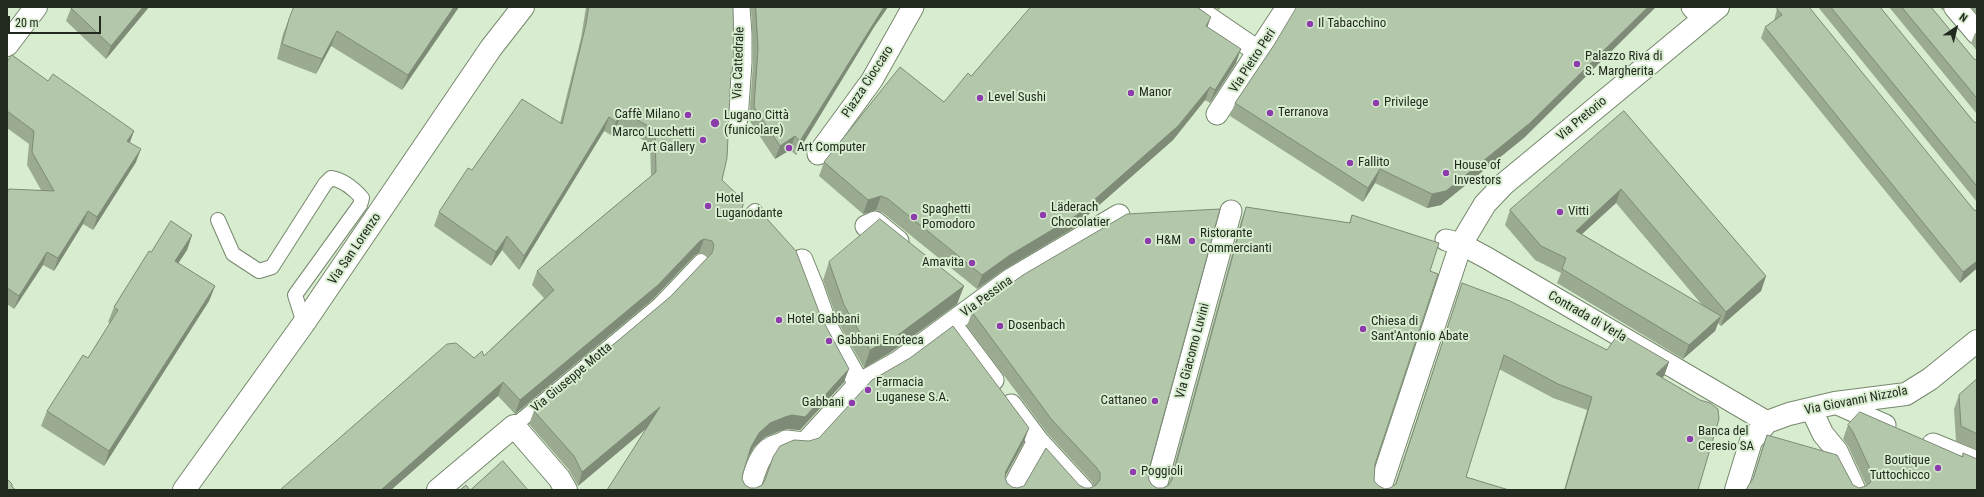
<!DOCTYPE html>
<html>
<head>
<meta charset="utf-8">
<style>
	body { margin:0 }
	#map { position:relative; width:1984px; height:497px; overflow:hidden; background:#d8edcf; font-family:"Roboto Condensed",sans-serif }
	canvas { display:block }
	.frame { position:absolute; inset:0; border:8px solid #222a1f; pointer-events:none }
	.north { position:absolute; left:1936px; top:8px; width:40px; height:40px; -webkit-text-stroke:3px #d8edcf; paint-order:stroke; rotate:35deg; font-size:11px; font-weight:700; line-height:16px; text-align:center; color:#222a1f }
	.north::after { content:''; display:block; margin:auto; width:14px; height:18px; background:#222a1f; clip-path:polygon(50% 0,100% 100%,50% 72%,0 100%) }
	.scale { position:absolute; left:8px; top:16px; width:93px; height:18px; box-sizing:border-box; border:2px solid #222a1f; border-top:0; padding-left:5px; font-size:12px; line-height:14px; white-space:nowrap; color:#222a1f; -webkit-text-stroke:3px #d8edcf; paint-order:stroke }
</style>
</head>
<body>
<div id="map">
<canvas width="1984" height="497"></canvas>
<div class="frame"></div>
<div class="north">N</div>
<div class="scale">20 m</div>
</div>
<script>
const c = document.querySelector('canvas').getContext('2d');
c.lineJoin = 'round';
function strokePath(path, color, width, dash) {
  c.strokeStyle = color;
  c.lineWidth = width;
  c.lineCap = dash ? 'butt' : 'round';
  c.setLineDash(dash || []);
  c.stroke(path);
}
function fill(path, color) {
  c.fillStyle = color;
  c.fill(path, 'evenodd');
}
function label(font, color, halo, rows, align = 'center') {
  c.font = font + ' "Roboto Condensed",sans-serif';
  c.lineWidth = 4;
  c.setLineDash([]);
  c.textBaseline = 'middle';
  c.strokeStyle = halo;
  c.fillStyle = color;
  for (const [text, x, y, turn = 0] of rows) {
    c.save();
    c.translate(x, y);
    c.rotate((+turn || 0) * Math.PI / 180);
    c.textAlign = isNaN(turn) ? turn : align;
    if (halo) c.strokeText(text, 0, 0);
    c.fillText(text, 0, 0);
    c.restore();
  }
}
const service = new Path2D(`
	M218,220L233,254L259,271L272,267L325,184L331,178C343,180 354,189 362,198L360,205L295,295L304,323
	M745,221L755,211
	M514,426L659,305L701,261`);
const pedestrian = new Path2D(`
	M1193,7L1259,52
	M1692,7L1703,19
	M1217,114L1287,7
	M737,119L741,63V34L739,7
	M818,154L872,80L913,7
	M866,226L875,222L898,241
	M1446,240L1461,244L1487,258L1767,422
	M802,260L813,287L827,327L859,384
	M951,324L993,380
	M1835,403L1885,425
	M1011,405L1038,441L1083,490
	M1811,409L1823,434L1837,451L1855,490
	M1933,444L1977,462
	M749,490C754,476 758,454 772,447C777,444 781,445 786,441L805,443L859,384L898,362L1011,279L1119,215
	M1012,490L1038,441
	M1155,490L1231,211`);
const minor = new Path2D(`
	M7,45L36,7
	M184,490L304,323L491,48L523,7
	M438,490L514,426L559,478L566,490`);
const tertiary = new Path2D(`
	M1381,490L1382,482L1461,244L1485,204L1504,184L1718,7
	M1736,490L1751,441L1767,422L1789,414L1835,403L1906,394L1930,379L1977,341`);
const secondary = new Path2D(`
	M1955,7L1977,33`);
const wall = new Path2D(`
	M72,7H149L106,59L66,21L71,8Z
	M459,7L402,90L331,46L316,74L277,59L283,34L289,19Z
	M586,7H733L732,74L730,79L722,180L742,209L844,382L800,430L787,429L780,431L765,437L754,447L747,459L743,473L742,479L745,485L750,488H756L762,485L765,481L773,457L809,441L1024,442L1005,477L1007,483L1012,487L1017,488L1079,485L1085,488H1090L1094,486L1092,482L1047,433L967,326L972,312L1148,473L1149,480L1152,485L1157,488H1163L1169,484L1241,221L1246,207L1349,223L1352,215L1430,271L1375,464L1374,481L1379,486L1385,489L1390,488L1395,484L1462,283L1607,350L1669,362L1664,376L1663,377L1698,490H1564L1587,410L1553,398L1499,369L1466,477L1509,490H607L647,428L578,486L569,470L529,424L534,411L670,297L708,257L707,255L699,253L695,255L653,299L515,414L498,396L391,490H280L474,358L484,356L544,298L532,285L537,271L651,176L650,144L617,125L611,135L604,131L519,270L502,250L491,266L434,226L439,212L472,170L560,123L581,38Z
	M751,7H888L874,27L796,155L790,150L775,159L749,120L753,63Z
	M1028,7H1197L1207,27L1236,63L1210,103L1205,100L1173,140L1072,229L1005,269L977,289L883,213L876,210L863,214L819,176L824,162L944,102L971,76L1030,9Z
	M1214,7H1221L1219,10Z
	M1818,7H1880L1974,122L1977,123V202Z
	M1889,7H1931L1974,59L1977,60V114Z
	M1940,7H1945L1943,11Z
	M1970,7H1977V14Z
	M1777,9L1974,210L1977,211V270L1976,269L1960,283L1761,38L1765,27L1774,21Z
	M1975,33H1977V51L1971,43Z
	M1274,45L1525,137L1441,205L1427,208L1375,183L1363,202L1230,116L1235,103Z
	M7,62L48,81L134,131L130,142L136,162L93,230L83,224L54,271L43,265L14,309L7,304V192L41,190L27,165L29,144L7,128Z
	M1624,111L1766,276L1761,291L1721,326L1718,323L1715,331L1683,359L1557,283L1561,273L1535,260L1505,225L1510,210ZM1616,203L1703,306L1582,234Z
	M192,235L187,250L178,263L215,286L209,301L104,466L41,426L47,411L88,358L110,323L108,322L114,307L151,252Z
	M829,262L964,286L957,304L891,352L864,368L838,322L823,280Z
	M1977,379V450L1956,441L1954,409L1959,395Z
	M1848,425L1962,456L1963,453L1977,490H1746L1752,481L1762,449L1767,435L1853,485L1859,488L1866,486V485L1848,446L1843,439Z`);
const shadedWall = new Path2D(`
	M143,7H149L106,59L111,46Z
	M454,7H459L402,90L408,75Z
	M884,7H888L874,27L796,155L800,141Z
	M1648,7H1656L1525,137L1441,205L1427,208L1432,194Z
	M1211,17L1206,31V26Z
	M337,31L331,46L316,74L322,59Z
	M1241,49L1236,63L1210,103L1215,90Z
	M1210,87L1205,100L1173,140L1072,229L1005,269L977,289L982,275Z
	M622,111L617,125L611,135L616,122Z
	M609,117L604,131L519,270L524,256Z
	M134,131L129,144L127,141Z
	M795,136L790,150L775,159L780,146Z
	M141,149L136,162L93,230L97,217Z
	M1380,169L1375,183L1363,202L1368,188Z
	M1621,189L1616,203L1570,245L1576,231Z
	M881,196L876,210L863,214L868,200Z
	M88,211L83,224L54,271L58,258Z
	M192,235L187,250L170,276L175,261Z
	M507,236L502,250L491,266L496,252Z
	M704,239L699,253L695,255L653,299L515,414L520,400L700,241Z
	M47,252L43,265L14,309L19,296Z
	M1977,261V267L1976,269L1960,283L1963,272Z
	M1766,276L1761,291L1721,326L1726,312Z
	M215,286L209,301L104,466L109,451Z
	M964,286L957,304L891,352L864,368L870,350Z
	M1721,316L1715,331L1683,359L1689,345Z
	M1669,362L1664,376L1651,387L1656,374Z
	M849,369L844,382L800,430L787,429L780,431L765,437L754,447L746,461L751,447L759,433L770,423L785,417Z
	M503,382L498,396L391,490H381Z
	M660,407L655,421L578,486L582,472Z
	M1029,428L1024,442L1001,484L1006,471Z`);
const building = new Path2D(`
	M72,7H143L111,46L71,8Z
	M294,7H454L408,75L337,31L322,59L282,44L289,19Z
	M589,7H733L734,49L732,74L731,72L727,158L722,180L744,201L742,209L744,214L752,216L759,210L796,251L821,317L849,369L805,417L792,415L785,417L770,423L759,433L751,447L743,473L742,479L745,485L750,488H756L762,485L765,480L773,457L780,446L794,440L809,441L819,438L872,380L910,358L953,326L1029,428L1006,471L1005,477L1007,483L1012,487L1017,488L1024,486L1046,448L1079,485L1085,488H1090L1096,485L1100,480V473L1097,468L1052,420L972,312L1023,275L1127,214L1220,209L1148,473L1149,480L1152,485L1157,488H1163L1169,485L1172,479L1246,207L1350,223L1352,215L1439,243L1430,271L1438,274L1375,464L1374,481L1379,486L1385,489L1390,488L1396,484L1462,283L1510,301L1607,350L1619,333L1669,362L1656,374L1700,400L1710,403L1718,409L1719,419L1698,490H1565L1592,397L1558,384L1504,355L1466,477L1509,490H607L660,407L582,472L574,456L534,411L670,297L712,253L714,245L712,241L704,239L700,241L658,285L520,400L503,382L381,490H280L447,344L456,343L474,358L482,351L484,356L554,290L537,271L656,172L655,130L622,111L616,122L609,117L524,256L507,236L496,252L439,212L468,168L472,170L522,99L562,124L586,24Z
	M756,7H884L800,141L795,136L780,146L754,107L758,49Z
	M1031,7H1197L1211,17L1206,26L1241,49L1215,90L1210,87L1178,126L1077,215L1010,255L982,275L888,199L881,196L868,200L824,162L900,67L944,102L968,73L971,76Z
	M1297,7H1648L1530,123L1446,191L1432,194L1380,169L1368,188L1235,103L1274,45Z
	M1780,7H1809L1974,210L1977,211V261L1963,272L1765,27L1782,15L1777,9Z
	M1831,7H1880L1974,122L1977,123V186Z
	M1902,7H1931L1974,59L1977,60V98Z
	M12,55L48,81L53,74L134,131L127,141L141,149L97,217L88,211L58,258L47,252L19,296L7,288V192L9,189L54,191L32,152L34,131L7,111V62Z
	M1624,111L1766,276L1726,312L1621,189L1576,231L1721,316L1689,345L1562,269L1566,258L1541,246L1510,210Z
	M880,219L964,286L898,335L870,350L844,305L829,262Z
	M171,221L192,235L175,261L215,286L109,451L47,411L83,355L88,358L118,310L114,307L149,251L151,252Z
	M1977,379V434L1961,426L1959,395Z
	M1860,412L1963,457V453L1977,459V490H1746L1748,486L1753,479L1767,435L1837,455L1853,485L1859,488L1866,486L1870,483L1872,477L1871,471L1853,432L1848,425Z
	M503,461L528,490H460L466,485L470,490Z
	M7,479L12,484V487L16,490H7Z`);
const markers = [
	[1310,24,4,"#8d3cab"],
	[1577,64,4,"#8d3cab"],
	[1131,93,4,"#8d3cab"],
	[980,98,4,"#8d3cab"],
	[1376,103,4,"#8d3cab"],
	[1270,113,4,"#8d3cab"],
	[688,115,4,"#8d3cab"],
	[715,123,5,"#8d3cab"],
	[703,140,4,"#8d3cab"],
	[789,148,4,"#8d3cab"],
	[1350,163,4,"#8d3cab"],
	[1446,173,4,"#8d3cab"],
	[708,206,4,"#8d3cab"],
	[1560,212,4,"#8d3cab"],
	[1043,215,4,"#8d3cab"],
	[914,217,4,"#8d3cab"],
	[1148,241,4,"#8d3cab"],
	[1192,241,4,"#8d3cab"],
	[972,263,4,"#8d3cab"],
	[779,320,4,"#8d3cab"],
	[1000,326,4,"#8d3cab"],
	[1363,329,4,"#8d3cab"],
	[829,341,4,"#8d3cab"],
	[868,390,4,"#8d3cab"],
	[1155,401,4,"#8d3cab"],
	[852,403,4,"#8d3cab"],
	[1690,439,4,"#8d3cab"],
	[1938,468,4,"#8d3cab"],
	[1133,472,4,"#8d3cab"]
];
const poiNames = [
	["Il Tabacchino",1318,24],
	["Palazzo Riva di",1585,57],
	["S. Margherita",1585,72],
	["Manor",1139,93],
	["Level Sushi",988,98],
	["Privilege",1384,103],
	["Terranova",1278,113],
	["Caffè Milano",680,115,"right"],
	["Lugano Città",724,116],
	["(funicolare)",724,131],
	["Marco Lucchetti",695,133,"right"],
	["Art Gallery",695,148,"right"],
	["Art Computer",797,148],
	["Fallito",1358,163],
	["House of",1454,166],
	["Investors",1454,181],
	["Hotel",716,199],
	["Luganodante",716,214],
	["Läderach",1051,208],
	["Chocolatier",1051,223],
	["Spaghetti",922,210],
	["Pomodoro",922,225],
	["Vitti",1568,212],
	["Ristorante",1200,234],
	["Commercianti",1200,249],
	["H&M",1156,241],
	["Amavita",964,263,"right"],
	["Hotel Gabbani",787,320],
	["Chiesa di",1371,322],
	["Sant'Antonio Abate",1371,337],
	["Dosenbach",1008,326],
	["Gabbani Enoteca",837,341],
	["Farmacia",876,383],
	["Luganese S.A.",876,398],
	["Cattaneo",1147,401,"right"],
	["Gabbani",844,403,"right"],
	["Banca del",1698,432],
	["Ceresio SA",1698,447],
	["Boutique",1930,461,"right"],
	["Tuttochicco",1930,476,"right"],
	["Poggioli",1141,472]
];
const streetNames = [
	["Via Pietro Peri",1253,61,-57],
	["Via Cattedrale",739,63,-88],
	["Piazza Cioccaro",868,82,-57],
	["Via Pretorio",1582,119,-40],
	["Via San Lorenzo",355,249,-56],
	["Via Pessina",987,297,-36],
	["Contrada di Verla",1587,317,30],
	["Via Giacomo Luvini",1193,351,-75],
	["Via Giuseppe Motta",572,378,-40],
	["Via Giovanni Nizzola",1856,401,-11]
];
strokePath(service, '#76886d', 16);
strokePath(pedestrian, '#76886d', 23);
strokePath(minor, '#76886d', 24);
strokePath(tertiary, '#76886d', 24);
strokePath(secondary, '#76886d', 24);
strokePath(service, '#fff', 14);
strokePath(pedestrian, '#fff', 21);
strokePath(minor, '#fff', 22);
strokePath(tertiary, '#fff', 22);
strokePath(secondary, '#fff', 22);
fill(wall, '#9aab92');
fill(shadedWall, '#7d8b77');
fill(building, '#b3c7aa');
strokePath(building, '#7d8b77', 1);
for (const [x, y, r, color] of markers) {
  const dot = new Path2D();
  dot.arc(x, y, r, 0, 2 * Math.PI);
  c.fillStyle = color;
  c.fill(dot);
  strokePath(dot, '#d8edcf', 1.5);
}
label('13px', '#222a1f', '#d8edcf', poiNames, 'left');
label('13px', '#222a1f', '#d8edcf', streetNames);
</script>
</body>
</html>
